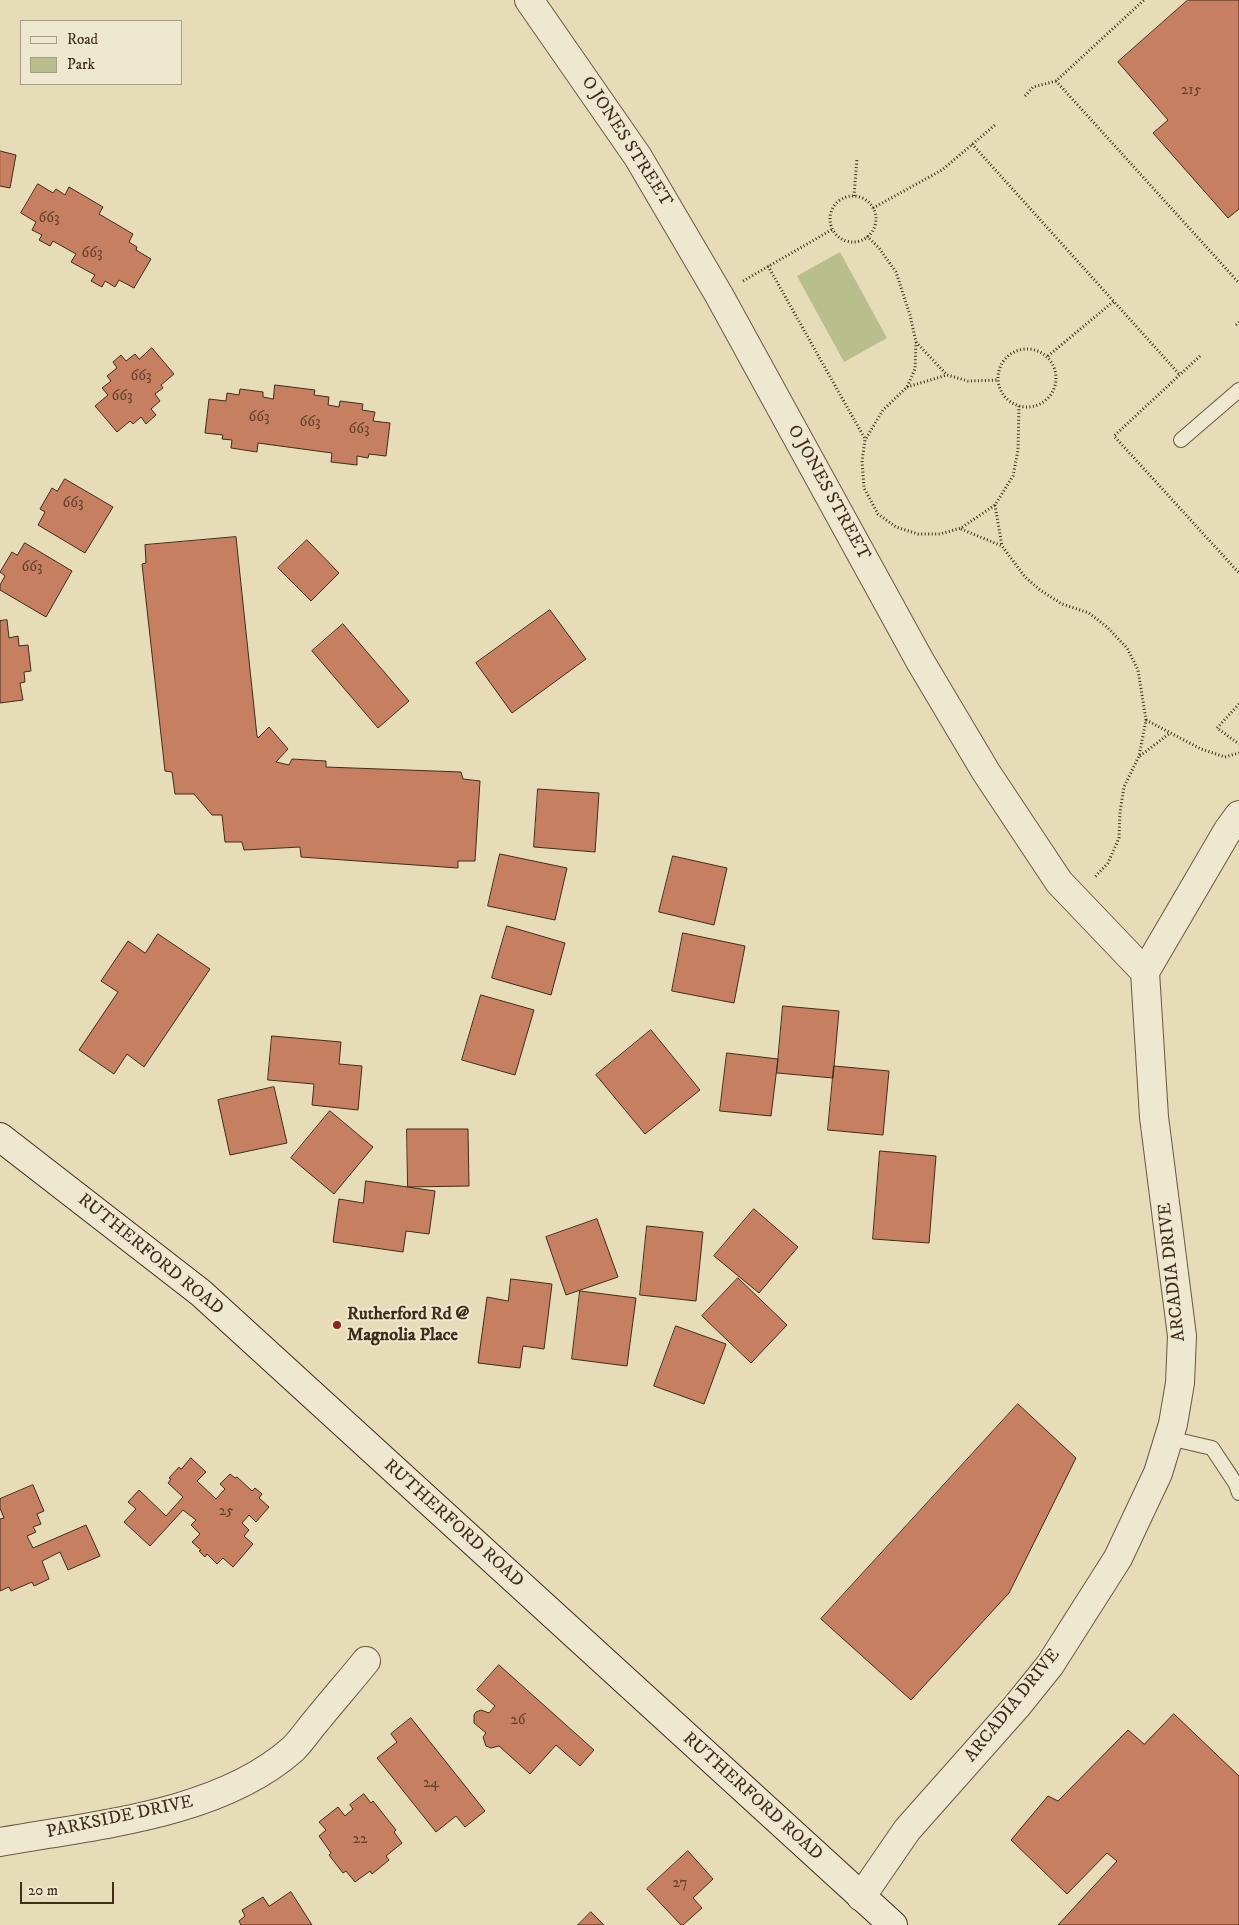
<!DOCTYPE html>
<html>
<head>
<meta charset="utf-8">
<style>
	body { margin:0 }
	#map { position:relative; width:1239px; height:1925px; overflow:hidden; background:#e7dcb8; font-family:"IM FELL DW Pica",serif }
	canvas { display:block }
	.legend { position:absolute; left:20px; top:20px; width:162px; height:65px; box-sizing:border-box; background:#efe8d1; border:1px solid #a89d87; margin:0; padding:6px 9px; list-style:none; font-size:15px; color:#3d2d19 }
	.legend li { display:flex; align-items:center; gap:10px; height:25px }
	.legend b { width:25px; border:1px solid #a89d87 }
	.scale { position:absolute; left:20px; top:1882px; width:94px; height:22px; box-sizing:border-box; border:2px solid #3d2d19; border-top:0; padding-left:6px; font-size:15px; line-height:18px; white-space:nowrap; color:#3d2d19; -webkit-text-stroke:4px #efe8d1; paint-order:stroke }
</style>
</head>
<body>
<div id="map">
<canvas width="1239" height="1925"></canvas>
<ul class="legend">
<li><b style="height:6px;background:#efe8d1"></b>Road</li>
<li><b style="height:14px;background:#b8bf8d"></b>Park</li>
</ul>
<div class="scale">20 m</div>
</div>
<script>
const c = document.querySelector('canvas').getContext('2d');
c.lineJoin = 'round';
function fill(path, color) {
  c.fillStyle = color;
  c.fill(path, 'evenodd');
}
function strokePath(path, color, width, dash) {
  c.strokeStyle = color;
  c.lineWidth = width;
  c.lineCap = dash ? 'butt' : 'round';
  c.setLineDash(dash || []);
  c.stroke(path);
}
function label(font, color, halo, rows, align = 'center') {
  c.font = font + ' "IM FELL DW Pica",serif';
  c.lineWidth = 4;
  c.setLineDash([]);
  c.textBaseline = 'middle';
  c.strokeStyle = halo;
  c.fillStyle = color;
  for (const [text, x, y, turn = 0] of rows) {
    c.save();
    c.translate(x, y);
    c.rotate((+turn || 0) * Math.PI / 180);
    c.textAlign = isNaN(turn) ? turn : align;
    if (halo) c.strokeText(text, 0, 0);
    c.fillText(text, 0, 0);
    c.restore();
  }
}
const green = new Path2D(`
	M840,252L887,338L844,362L797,276Z`);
const building = new Path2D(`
	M1188,0H1239V209L1228,218L1153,133L1168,120L1118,62Z
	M0,151L16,155L10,188L0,186Z
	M38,184L53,193L56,189L65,195L69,187L103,207L99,214L133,234L129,242L137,247L136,250L151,259L134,288L119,280L115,287L105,281L102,287L91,281L95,275L71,262L76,254L53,241L50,246L39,240L42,235L32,230L36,222L21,213Z
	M152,348L174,374L161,385L163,388L155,394L160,401L151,409L156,415L146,424L141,417L133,424L130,421L117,432L95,406L108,395L102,388L111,381L107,376L117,368L113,362L121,355L126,361L135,354L139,359Z
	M275,385L315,390L314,395L329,397L328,405L339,407L340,401L363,404L362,410L375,412L373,421L390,423L386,456L369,454L368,458L357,456V465L331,462L332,453L258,443L257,452L231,448L232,440L222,439L223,435L205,433L209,399L226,401L227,393L239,395L240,389L263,392V397L273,399Z
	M65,479L113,507L85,553L38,525L45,512L40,509L52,488L57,491Z
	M236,537L257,736L258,738L269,727L288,749L276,762L289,765L292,759L326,761V767L461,772L463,779L480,781L475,861H458V868L301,857L300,847L244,850L242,842H225L222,815H212L194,794H175L172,772L165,771L142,564L146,563L145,545Z
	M307,540L339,573L311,601L278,568Z
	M25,543L72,571L46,617L0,590V585L5,576L0,572L12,552L17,555Z
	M550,610L586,659L512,713L476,663Z
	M7,620L9,638L18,636L19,646L28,645L31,671L24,672L25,682L20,683L23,700L0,703V621Z
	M343,624L409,701L378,728L312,651Z
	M538,789L599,793L595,852L534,847Z
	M500,854L567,868L555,920L488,906Z
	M673,856L727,868L714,925L659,912Z
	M507,926L565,943L551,995L492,978Z
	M683,933L745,946L734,1003L672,991Z
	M158,934L210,969L144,1067L127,1054L114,1074L79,1050L118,992L101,981L128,941L145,953Z
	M481,995L534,1010L515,1075L462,1060Z
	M783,1006L839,1011L833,1078L777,1073Z
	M651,1030L700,1090L645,1134L596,1075Z
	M272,1036L341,1042L339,1064L362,1066L358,1110L312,1105L314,1084L268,1080Z
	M727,1053L778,1059L771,1116L720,1111Z
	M834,1066L889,1071L883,1135L828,1130Z
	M274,1087L287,1143L230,1155L218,1100Z
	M330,1111L373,1147L334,1194L291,1158Z
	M407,1129H468L469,1186L408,1187Z
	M880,1151L936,1156L929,1243L873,1239Z
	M366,1181L435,1191L429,1234L406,1231L403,1252L333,1242L339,1199L363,1203Z
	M754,1209L798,1247L759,1293L714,1256Z
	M597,1219L618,1277L566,1295L546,1237Z
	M647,1226L703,1232L696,1301L640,1295Z
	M738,1278L787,1325L751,1363L702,1316Z
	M511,1279L552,1284L544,1349L523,1346L520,1368L478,1363L487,1297L508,1301Z
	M580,1291L636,1298L627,1366L572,1359Z
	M676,1326L726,1344L704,1404L654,1386Z
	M1018,1404L1076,1458L1009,1593L911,1700L821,1619Z
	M191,1458L206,1472L197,1481L216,1499L225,1489L220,1484L230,1474L235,1478L237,1477L252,1491L255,1488L262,1494L259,1498L269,1507L256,1522L249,1515L242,1523L249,1530L244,1536L253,1544L233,1567L223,1558L217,1564L207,1554L205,1557L199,1551L201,1550L192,1542L200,1534L191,1525L196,1520L183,1510L150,1546L124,1522L136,1509L128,1502L139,1490L166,1516L183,1497L168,1483L171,1479L169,1478L179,1467L181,1469Z
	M33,1485L44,1511L37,1514L41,1524L33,1527L36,1532L27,1536L33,1548L86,1525L100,1556L68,1570L60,1552L42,1561L49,1579L34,1586L32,1582L11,1591L9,1587L0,1591V1519L4,1518L0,1508V1499Z
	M499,1665L594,1750L580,1766L556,1745L530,1774L499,1746L491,1748L486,1746L483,1737L486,1733L474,1723V1715L476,1712L481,1710L489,1713L495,1706L477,1690Z
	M1174,1714L1239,1776V1925H1058L1117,1861L1107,1853L1067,1894L1011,1840L1048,1796L1058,1801L1128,1730L1144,1744Z
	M411,1718L485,1811L465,1827L456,1816L436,1832L377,1758L397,1742L391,1734Z
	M364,1794L371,1803L373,1801L396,1830L394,1832L402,1843L386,1856L389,1860L372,1874L370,1871L355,1882L346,1871L343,1873L329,1855L331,1853L319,1836L326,1830L319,1822L338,1807L345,1816L353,1809L350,1805Z
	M688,1851L713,1879L693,1898L702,1908L683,1925H681L647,1889Z
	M291,1892L312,1925H241L239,1921L245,1916L242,1910L263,1897L269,1906Z
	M591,1912L604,1925H578Z`);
const path = new Path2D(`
	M1056,81L1239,283
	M1025,96L1033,87L1056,81L1144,0
	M972,144L1180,375
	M854,196L857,158
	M830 219a23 23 0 1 1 46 0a23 23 0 1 1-46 0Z
	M873,208L942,170L995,125
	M867,236L879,248L896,272L910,315L916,342L915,369L907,387L883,410L865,440L862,461L864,488L878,514L896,527L918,534H940L961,528L995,505L1013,476L1018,450L1019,406
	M768,266L865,439
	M743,281L833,229
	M1236,325L1239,322
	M916,342L947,375L968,381L998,380
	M998 378a29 29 0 1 1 58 0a29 29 0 1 1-58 0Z
	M1048,356L1114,301
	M1200,356L1114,436L1239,573
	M907,387L947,375
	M995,505L1002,546
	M961,529L1002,546L1025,577L1040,590L1062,604L1089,613L1107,627L1127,648L1138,670L1146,720L1139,756L1124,787L1120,812L1119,838L1108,863L1094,878
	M1239,704L1217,728L1239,744
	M1146,720L1201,749L1225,757L1239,753
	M1140,756L1170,733`);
const lane = new Path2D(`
	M1181,440L1239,390
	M1169,1438L1212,1448L1236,1484L1239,1493`);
const street = new Path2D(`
	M529,0L638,157L719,295L920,661L986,772L1059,882L1145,972
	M0,1842C94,1825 219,1815 293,1749C302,1740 309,1729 317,1720C333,1700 350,1681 366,1661
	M861,1897L907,1830L1017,1706L1050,1665L1118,1558L1158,1473L1173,1424L1180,1383L1182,1336L1154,1117L1145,972L1228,830L1239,815`);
const secondary = new Path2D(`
	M0,1137L201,1293L893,1925`);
const markers = [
	[337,1325,5,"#8f2418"]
];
const numberNames = [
	["215",1191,91],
	["663",49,219],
	["663",92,254],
	["663",141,377],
	["663",122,397],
	["663",259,418],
	["663",310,423],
	["663",359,430],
	["663",73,504],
	["663",32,568],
	["25",226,1512],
	["26",518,1721],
	["24",431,1784],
	["22",360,1840],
	["27",680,1884]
];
const streetNames = [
	["O JONES STREET",626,142,57],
	["O JONES STREET",828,493,61],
	["RUTHERFORD ROAD",150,1255,39],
	["ARCADIA DRIVE",1173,1272,-96],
	["RUTHERFORD ROAD",453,1524,42],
	["ARCADIA DRIVE",1013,1706,-51],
	["RUTHERFORD ROAD",752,1797,42],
	["PARKSIDE DRIVE",120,1818,-12]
];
const poiNames = [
	["Rutherford Rd @",347,1315],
	["Magnolia Place",347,1336]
];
fill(green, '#b8bf8d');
fill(building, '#c77f62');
strokePath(building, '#3d2d19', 1);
strokePath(lane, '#685941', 16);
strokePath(street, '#685941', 30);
strokePath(secondary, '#3d2d19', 30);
strokePath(path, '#3d2d19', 3, [1, 2.5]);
strokePath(lane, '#efe8d1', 14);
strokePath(street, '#efe8d1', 28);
strokePath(secondary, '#efe8d1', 28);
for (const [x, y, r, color] of markers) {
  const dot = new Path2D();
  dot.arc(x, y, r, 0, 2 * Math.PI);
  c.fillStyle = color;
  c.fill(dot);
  strokePath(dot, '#efe8d1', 2);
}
label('15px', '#60422b', null, numberNames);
label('18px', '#3d2d19', '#efe8d1', streetNames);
label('bold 18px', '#3d2d19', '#efe8d1', poiNames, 'left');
</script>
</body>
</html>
